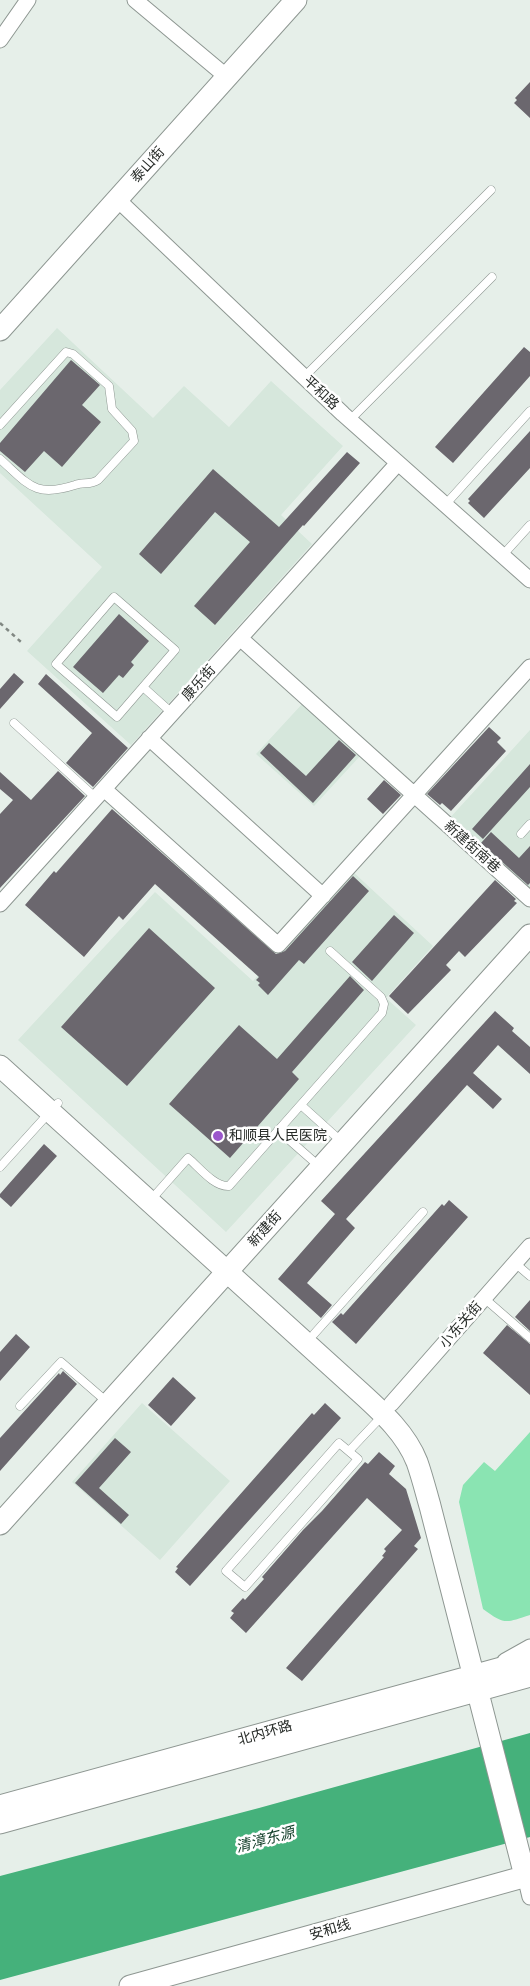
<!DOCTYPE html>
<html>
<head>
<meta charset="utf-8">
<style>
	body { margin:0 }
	canvas { display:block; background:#e6efe9 }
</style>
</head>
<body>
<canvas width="530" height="1986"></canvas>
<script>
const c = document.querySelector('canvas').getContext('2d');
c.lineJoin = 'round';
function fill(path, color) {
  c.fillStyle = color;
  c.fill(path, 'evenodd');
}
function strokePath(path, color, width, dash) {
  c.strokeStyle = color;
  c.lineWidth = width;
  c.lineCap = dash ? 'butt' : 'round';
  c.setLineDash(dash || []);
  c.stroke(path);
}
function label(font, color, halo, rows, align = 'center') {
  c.font = font + ' Raleway,"Noto Sans SC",sans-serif';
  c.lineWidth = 5;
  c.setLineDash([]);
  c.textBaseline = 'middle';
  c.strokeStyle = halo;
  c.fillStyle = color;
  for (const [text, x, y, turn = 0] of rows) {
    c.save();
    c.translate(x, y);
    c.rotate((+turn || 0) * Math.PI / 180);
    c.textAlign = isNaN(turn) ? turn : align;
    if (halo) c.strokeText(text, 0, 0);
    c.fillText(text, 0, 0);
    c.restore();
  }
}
const built = new Path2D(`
	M57,328L153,418L184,386L229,427L271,381L343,446L281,515L312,544L131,745L27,651L102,567L0,473V390Z
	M303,703L361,755L314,806L256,754Z
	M530,730V892L448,820Z
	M351,870L433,946L386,998L416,1025L226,1232L18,1040L155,892L253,981Z
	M142,1403L230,1481L160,1560L72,1482Z`);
const green = new Path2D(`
	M530,1432V1615C505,1623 505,1625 483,1609L459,1502L463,1485L484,1462L495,1471Z`);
const water = new Path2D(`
	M530,1733V1837L0,1980V1876L259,1808Z`);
const building = new Path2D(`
	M530,82V118L514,103L517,100L515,98Z
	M524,347L530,352V376L453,463L435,447Z
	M71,360L100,385L82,405L101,422L62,467L44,451L25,472L0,451V443Z
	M530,431V468L484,518L468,503L470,501L468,499Z
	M347,452L360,463L304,526L303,525L215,625L194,606L250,542L215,512L161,574L139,554L213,469L279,527Z
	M119,614L149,641L131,662L134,665L123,678L119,675L103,693L73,667Z
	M14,673L24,682L0,709V689Z
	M46,674L128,748L93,787L66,763L92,733L38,684Z
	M489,727L501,738L497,742L506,751L451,811L442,803L440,805L427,794Z
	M339,740L356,755L313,803L260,753L269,743L306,776Z
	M530,764V787L483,839L472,829Z
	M58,771L85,796L0,888V814L13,800L0,789V772L31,800Z
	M384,780L401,795L383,814L367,799Z
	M112,809L276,954L285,951L353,876L369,891L304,964L299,960L268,995L258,985L260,983L256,980L259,977L155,884L123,920L119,916L84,957L25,905L54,871L56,873Z
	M491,832L519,858L530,846V883L528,885L481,843Z
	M495,880L516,899L514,901L517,903L465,957L459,951L446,965L451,970L408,1014L389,996Z
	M394,915L414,933L372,981L352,962Z
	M149,928L215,988L127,1086L61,1027Z
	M350,976L364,990L292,1072L299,1079L230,1158L169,1104L239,1025L277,1059Z
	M495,1011L514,1028L512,1031L530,1047V1074L498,1045L473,1073L502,1099L493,1109L467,1085L346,1219L355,1228L307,1283L332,1305L321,1318L278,1279L335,1214L321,1201Z
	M44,1144L57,1156L11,1207L0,1197V1194Z
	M449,1200L468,1217L356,1344L332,1322L341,1313L343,1315L442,1204L444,1206Z
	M530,1300V1331L515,1317Z
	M507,1325L530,1344V1395L483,1353Z
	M16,1334L30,1347L0,1381V1352Z
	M63,1371L77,1384L0,1471V1438L59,1373L60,1375Z
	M173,1377L196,1398L171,1426L148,1405Z
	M325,1403L341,1418L190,1586L175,1572L178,1568L176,1567L312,1413L314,1415Z
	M115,1438L131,1452L99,1488L129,1515L121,1524L75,1483Z
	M379,1452L395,1466L389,1474L406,1489L421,1538L414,1546L418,1549L302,1681L286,1668L384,1557L382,1556L386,1551L384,1549L402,1530L367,1498L246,1633L230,1618L234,1613L231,1611L243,1598L245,1600L264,1579L262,1577L303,1530L322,1511L365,1462L368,1464Z`);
const path = new Path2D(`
	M0,623L21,642`);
const lane = new Path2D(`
	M304,377L491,190
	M350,420L492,277
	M0,425L66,352L73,354L109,386L112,409L132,431L134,441L98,480C91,485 83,482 75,485C35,498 29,485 0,459
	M445,505L530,411
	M502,556L530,525
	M114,597L175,650L117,717L56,664Z
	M143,687L172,713
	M14,723L96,798
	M521,834L530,824
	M301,1105L342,1142
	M278,1130L320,1167
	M0,1167L58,1103
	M157,1193L188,1158C199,1167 214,1187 229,1186L382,1013L384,1004L381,997L330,951
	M515,1263L530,1276
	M484,1298L530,1338
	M314,1334L423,1212
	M20,1406L61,1362L107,1402
	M339,1443L358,1459L245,1587L226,1571Z
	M349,1451L382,1416`);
const street = new Path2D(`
	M135,0L227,77
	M0,40L28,0
	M117,199L343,414L530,580
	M240,638L530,899
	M149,738L323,896
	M104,789L278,945L530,667
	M0,904L398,463
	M391,1404L530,1246
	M505,1661L530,1647
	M525,1876L530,1897`);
const secondary = new Path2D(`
	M0,330L296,0
	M0,1066L361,1393C383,1413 406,1434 417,1462C422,1476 426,1492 430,1506L525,1876
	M0,1524L530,935
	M0,1806L530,1660
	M0,1823L530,1676
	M130,1986L530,1875`);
const markers = [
	[218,1136,6,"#9b57cc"]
];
const streetNames = [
	["泰山街",148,165,-48],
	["平和路",321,393,43],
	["康乐街",199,683,-48],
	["新建街南巷",472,847,42],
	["新建街",265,1229,-48],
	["小东关街",461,1325,-49],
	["北内环路",265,1733,-16],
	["安和线",330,1930,-16]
];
const poiNames = [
	["和顺县人民医院",229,1136]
];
const waterNames = [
	["清漳东源",265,1840,-15]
];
fill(built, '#d6e7dc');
fill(green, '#8ae4b2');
fill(water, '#45b17b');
fill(building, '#6b676e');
strokePath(lane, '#8e9792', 9);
strokePath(street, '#8e9792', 17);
strokePath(secondary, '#8e9792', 23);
strokePath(path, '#818883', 2.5, [4, 4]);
strokePath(lane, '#fff', 8);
strokePath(street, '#fff', 15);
strokePath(secondary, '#fff', 21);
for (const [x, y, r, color] of markers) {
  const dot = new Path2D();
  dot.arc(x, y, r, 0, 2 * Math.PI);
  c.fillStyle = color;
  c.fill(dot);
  strokePath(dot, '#fff', 2);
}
label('14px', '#282c29', '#fff', streetNames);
label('14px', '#282c29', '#fff', poiNames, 'left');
label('italic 15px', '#113e28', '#fff', waterNames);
</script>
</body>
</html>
